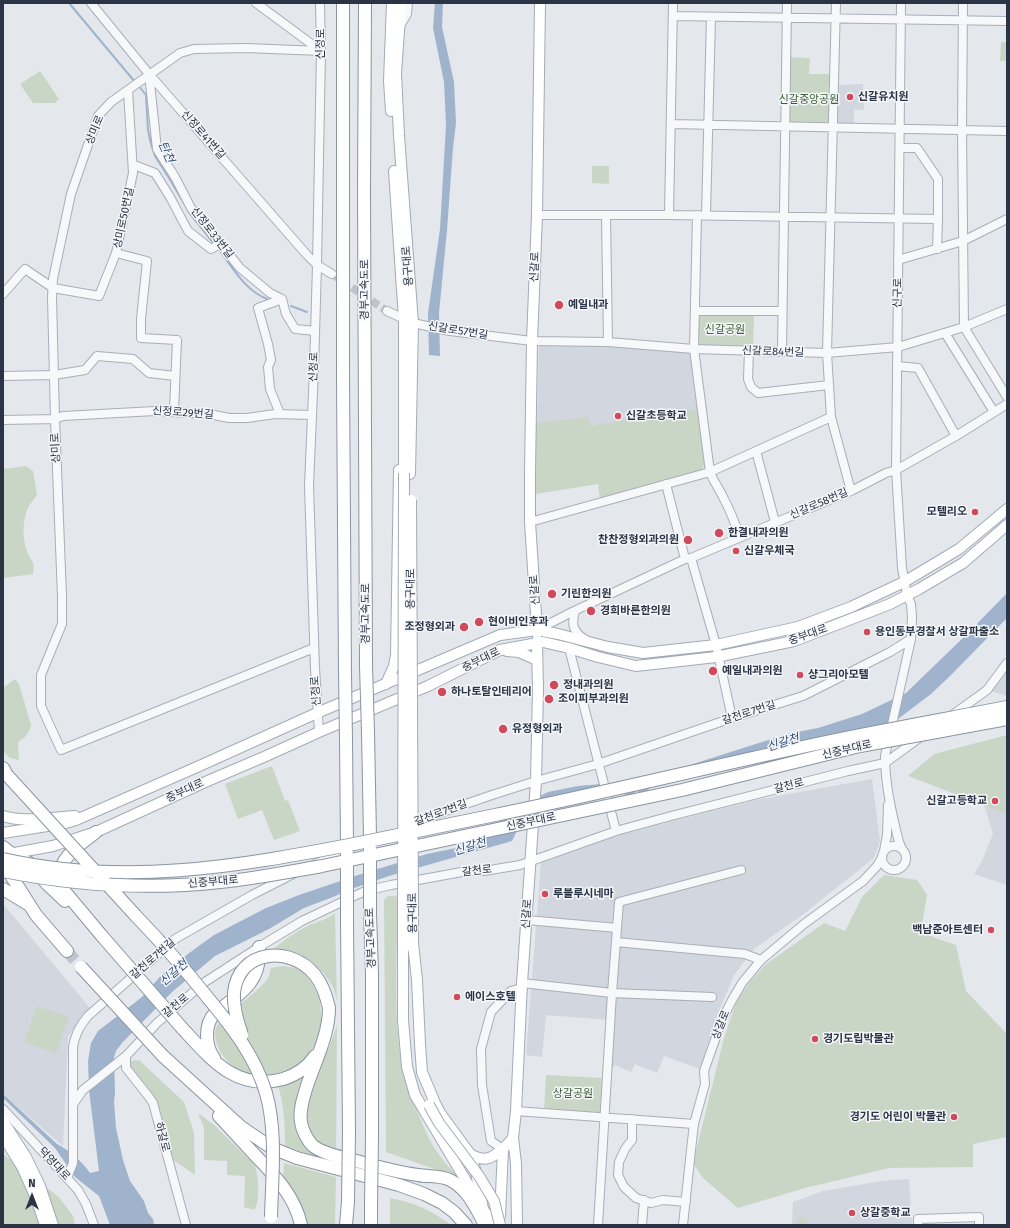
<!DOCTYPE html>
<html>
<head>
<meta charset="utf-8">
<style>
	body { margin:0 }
	#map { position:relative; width:1010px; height:1228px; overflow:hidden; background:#e4e7ec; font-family:"Fira Sans",sans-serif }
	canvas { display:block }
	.frame { position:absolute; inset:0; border:4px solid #2b3445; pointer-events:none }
	.north { position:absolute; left:12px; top:1176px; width:40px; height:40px; -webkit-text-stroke:3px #f4f6f9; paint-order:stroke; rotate:0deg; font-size:11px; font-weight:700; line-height:16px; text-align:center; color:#2b3445 }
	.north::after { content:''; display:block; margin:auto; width:14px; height:18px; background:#2b3445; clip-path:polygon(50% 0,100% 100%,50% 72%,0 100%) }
</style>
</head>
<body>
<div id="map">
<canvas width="1010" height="1228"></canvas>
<div class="frame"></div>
<div class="north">N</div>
</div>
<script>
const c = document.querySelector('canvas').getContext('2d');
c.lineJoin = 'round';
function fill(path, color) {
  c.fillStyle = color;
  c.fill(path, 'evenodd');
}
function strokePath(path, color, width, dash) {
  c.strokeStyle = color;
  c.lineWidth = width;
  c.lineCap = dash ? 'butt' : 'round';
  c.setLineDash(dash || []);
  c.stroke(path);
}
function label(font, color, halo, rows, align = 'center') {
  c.font = font + ' "Fira Sans","Noto Sans KR",sans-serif';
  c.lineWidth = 3;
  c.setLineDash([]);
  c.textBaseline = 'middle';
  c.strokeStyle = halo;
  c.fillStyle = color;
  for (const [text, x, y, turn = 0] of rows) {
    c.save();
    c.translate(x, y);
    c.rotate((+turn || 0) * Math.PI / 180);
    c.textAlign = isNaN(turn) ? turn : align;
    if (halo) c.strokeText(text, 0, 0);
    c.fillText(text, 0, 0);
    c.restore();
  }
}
const built = new Path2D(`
	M863,84L864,110L854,109V124H838L836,120L837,85Z
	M539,345H609L691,351L696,380L704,465L535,494Z
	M1007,663V696L987,690Z
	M1007,758V885L974,874L983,859L993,833L972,768Z
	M872,779L880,841L874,858L801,916L775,934L754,949L734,975L717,1016L700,1069L664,1056L657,1073L635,1064L631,1072L615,1065L607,1077L610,1020L546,1015L542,1057L526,1055L541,863L619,835L673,821L756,800Z
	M3,904L91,1009L68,1036L63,1146L3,1094Z
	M909,1179L912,1225H792L793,1202L823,1191L882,1181Z`);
const green = new Path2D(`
	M1001,42H1007V61H1000Z
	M786,57L810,58L809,74H834L833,127L784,126Z
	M40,71L59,99L55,103H33L20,84Z
	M592,166H609V184L592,183Z
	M697,313H754L753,347L695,346Z
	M699,409L705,459L704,465L701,471L600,499L598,484L535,494L536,423L588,417L590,426Z
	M26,466L33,471L37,495C34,499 30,503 28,508C22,521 22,540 28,554C33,564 35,562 33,574L3,578V469Z
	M15,679L19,684L31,725C29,734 26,737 18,742L19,760L10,758L3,751V688Z
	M1007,735V814L908,776L934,754Z
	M272,766L285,801L288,800L300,831L274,840L262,810L238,819L225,784Z
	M884,875L917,880L927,895L921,931L938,939L956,945L966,991L1007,1034V1137L973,1144V1167L889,1168L805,1188L738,1208L703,1178L693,1163L724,1038L737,1000L750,982L765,965L824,923L845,931L862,897Z
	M388,896H396L398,899C397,953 393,1008 401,1061C403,1079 410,1096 418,1113C424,1127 429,1141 438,1153C444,1162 452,1171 460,1178L386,1152L384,900Z
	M335,913L337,1002C336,997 335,991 333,987C326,973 308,956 294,952C287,950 279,951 272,951C283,940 298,930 312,924C322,920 326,920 335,913Z
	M283,966C287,967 294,967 298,969C309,976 319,992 320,1004C323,1024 321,1039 308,1056C306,1058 304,1061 302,1063C291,1071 266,1078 253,1075C237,1071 222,1060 217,1044C214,1035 214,1029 220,1021L256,991L266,981L269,976L271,968Z
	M37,1006L69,1017L56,1053L24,1042Z
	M337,1025L336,1164L285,1146C285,1124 284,1106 278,1085L319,1061L329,1048Z
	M139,1060L184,1102L194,1133L195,1175L172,1159L157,1101L147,1087L128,1069L130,1061Z
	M546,1075L602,1078L600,1114L544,1111Z
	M198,1113L213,1124L255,1165C258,1176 261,1201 254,1210L244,1207L245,1176L227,1175V1161L204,1160V1128Z
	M3,1154L59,1197L73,1216L75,1225H3Z
	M284,1163L336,1177L335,1225H307L283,1179Z
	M390,1198C413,1202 433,1211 451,1225H390Z
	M802,1216L811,1225H793Z`);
const water = new Path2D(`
	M435,3H443L442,27L454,82L456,123L453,148L447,230L439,313L440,356L429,355L428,313L440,229L446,125L444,82L433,28Z
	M1007,593V618L950,676L931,694L898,719L874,729L840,736L828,735L759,757L756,764L720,770L651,787L646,792L641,793L636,791L633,797L617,792L545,809L538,818L521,823L512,841L389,876L354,888L333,897L304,908L269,929L215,956L172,992L122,1043L116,1051L114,1057L115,1093L114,1102L116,1128L123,1160L130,1181L144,1201L148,1213L153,1219L154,1225H110L99,1196L75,1177L55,1148L3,1098V1094L57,1144C70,1151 82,1161 90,1173L99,1171L89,1090L88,1061L91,1043L98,1031L142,997L166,970L214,935L266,908L299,895L358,875L427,854L475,844L501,825L511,808L526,803L548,792L578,786L634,781L690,765L787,734L818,728L862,714L906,693L967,634Z`);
const stream = new Path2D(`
	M69,3L135,82
	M138,85L146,95L148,130L151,144L155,156L169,178L191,215L214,244
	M217,247C232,266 244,290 267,299
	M291,306L307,312`);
const minorTunnel = new Path2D(`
	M332,274L387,311`);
const highwayTunnel = new Path2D(`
	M67,951L81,967`);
const minor = new Path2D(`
	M91,3L149,74L307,255L317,265L332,274
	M256,3L321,51
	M836,3L827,353L831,417L851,491
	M901,3L896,470L902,568L907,595L911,604L912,617L911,639L885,756C885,785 892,814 899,842L902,849
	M963,3L962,130L964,327L1007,397
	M673,16L1007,21
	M400,26L407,14L408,3
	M149,74L157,149L175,177L191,208L240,268L270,293L282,299L286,314L295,329L315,331
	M671,124L1007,131
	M134,165L155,173L170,197L188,231L211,249L220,244
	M537,215H669L938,219V179L917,148H900
	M606,215L608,342
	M669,215L673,3
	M697,215L694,349L710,472C713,481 719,488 723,497C730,510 735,523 740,537
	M706,215L711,17
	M937,249L938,219
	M116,253L147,261L141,319V338L177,340L174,411
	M898,260L963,241L1007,219
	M3,294L25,269L53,288L99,296L116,253L133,173L128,90
	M387,311L413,323L450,331L532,341L608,342L694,349L827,353L898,347L964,327L1007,309
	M695,311H782
	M945,333L994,412
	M749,351L748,379L751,387L758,393L829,385
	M782,352L787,3
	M897,366L918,368L956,436
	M3,376L54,375L85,370L97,356L133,359L149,373L175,376
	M280,414L270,389L268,367L271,360L268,344L258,308L282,299
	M3,420L55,419L63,416L155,411L209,414L229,418H247L275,414L312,415
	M756,451L775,522
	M666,484L685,559
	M530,522L710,472L831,417
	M691,558L716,645L732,718
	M575,611C571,625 573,632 586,640
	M537,643V630L572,612L685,559L691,558L851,491L886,473L896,470L956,436L1007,404
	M314,648L61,750L41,706V675L62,624V596L55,419L52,297L53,279L71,194L98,116L111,102L180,53L194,49L246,48L321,51
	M569,648L616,831
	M951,716L987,690L1007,663
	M319,732L315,668L309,486L314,369L317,265L321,51L320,3
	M409,825L428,817L492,795L536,781L598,764L732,718L803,696L890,652L911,639
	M882 858a12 12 0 1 1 24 0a12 12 0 1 1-24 0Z
	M884,851L887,835L888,805
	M315,864L350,849
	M527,920L617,928
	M616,942L745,954L761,960
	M522,983L612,993L619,902L741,870
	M126,1056V1068L149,1097L153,1103L186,1225
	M74,1103L83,1090L126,1056L157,1023L205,982L259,947L302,921L365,891L391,885L467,871H484L520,865L616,831L671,816L848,771L885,763L922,736
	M3,1109L78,1190L86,1204L94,1225
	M516,1111L694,1124
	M632,1119V1140L625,1149L619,1162L618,1175L624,1187L636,1198L651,1203L663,1200L686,1202
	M503,1149L491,1141L482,1085L481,1049L491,1012L511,991L522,988
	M67,1178L73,1163V1047C75,1034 80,1026 88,1016L175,939L252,895L293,874
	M598,1225L612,993L712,997
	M642,1225L644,1200
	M683,1225L692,1141L694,1124L705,1084L704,1071L722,1020L731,1002L742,983L761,960L804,924L863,881L877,866L881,859
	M918,1225V1219L979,1217V1225`);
const major = new Path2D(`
	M401,3L396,73L399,136L413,323L410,474
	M391,111L389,81L392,3
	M394,171L404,319V468
	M537,630L530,522V472L532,341L537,215L540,3
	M507,651L519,652L537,660
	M386,684L394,666L396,655L399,470
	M3,816C23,823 54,817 75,816
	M3,833L66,823L76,820L197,767L317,713L500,635L537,630L558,634L608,647L643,653L716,645L798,627L851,607L904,582L959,549L1007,509
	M9,854L53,846L96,832L203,783L266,756L319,732L428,686L500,650L543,642L569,648L598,657L636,666L716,657L794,641L890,604L919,589L963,563L1007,525
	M403,910V1020L407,1067L415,1095L478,1201
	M413,910V949
	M413,943L417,980L420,1044L422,1072L435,1103L440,1113L470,1154L476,1172L483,1209L494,1225
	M3,1121L26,1157L40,1186L53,1225
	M3,1136L22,1167L36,1198L45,1225
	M470,1154C486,1163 491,1158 503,1149
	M500,1216L503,1149L513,1138
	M517,1225L516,1163L513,1138L516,1111L522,983L536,781L538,690L537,643`);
const highway = new Path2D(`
	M343,3V377L345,673
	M365,3L364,191L366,666
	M368,732L370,837
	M346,740L347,846
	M3,768L7,775
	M96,832C83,842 64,854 60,871C58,876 60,882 61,887L102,936
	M3,847L12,854L29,863L47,884L65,901
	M5,866L36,915L67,951
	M3,889L28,904
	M370,913L372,974V1137
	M347,921L349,1133
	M329,1008C329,1036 314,1063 306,1089C303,1099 299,1111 301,1122C302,1130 307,1140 313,1146C324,1154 340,1157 353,1160C374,1166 396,1172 418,1175C429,1177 440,1175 450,1180C468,1189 476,1208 485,1225
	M182,1028C210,1058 236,1092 283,1079C296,1075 307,1068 315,1056
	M163,1056L241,1127L272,1148L297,1158L399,1185L424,1194L442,1203L454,1212L466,1225
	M214,1058C205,1046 204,1024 215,1013C240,994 262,982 259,947
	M219,1116C230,1128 242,1141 254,1154C274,1175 295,1196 301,1225
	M346,1225L348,1202
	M371,1225V1206`);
const majorBridge = new Path2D(`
	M411,500L413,910
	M403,910L404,473
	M429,1105L439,1123L479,1176L494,1201L500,1225`);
const highwayBridge = new Path2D(`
	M366,666L368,732
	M345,673L346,740
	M7,775C50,822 93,869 136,916C161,942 185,969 208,998C232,1027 255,1056 266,1093C277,1131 272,1177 271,1217
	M370,848V913
	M347,854V921
	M3,859C123,886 236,867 354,844C401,834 448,825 495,815C604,793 712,766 821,743C882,730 945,719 1007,707
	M3,871C74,885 148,890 220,882C254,879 288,872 322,866L682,790L860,746L1007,719
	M102,936L182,1028
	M81,967L163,1056
	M242,1035C237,1021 233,1007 234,993C238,949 291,945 315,975C323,985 326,996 329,1008
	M348,1202L349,1133
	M371,1206L372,1137`);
const markers = [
	[850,97,4,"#d1495b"],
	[559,305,5,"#d1495b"],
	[618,416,4,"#d1495b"],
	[975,512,4,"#d1495b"],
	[719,533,5,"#d1495b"],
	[688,540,5,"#d1495b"],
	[736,551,4,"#d1495b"],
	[552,594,5,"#d1495b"],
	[591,611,5,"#d1495b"],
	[479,622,5,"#d1495b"],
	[464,627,5,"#d1495b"],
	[867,632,4,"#d1495b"],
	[713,671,5,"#d1495b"],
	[800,675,4,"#d1495b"],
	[554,685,5,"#d1495b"],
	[442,692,5,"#d1495b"],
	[549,699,5,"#d1495b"],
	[503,729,5,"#d1495b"],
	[995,801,4,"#d1495b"],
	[545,894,4,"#d1495b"],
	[991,930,4,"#d1495b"],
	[457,997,4,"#d1495b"],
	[815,1039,4,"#d1495b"],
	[954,1117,4,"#d1495b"],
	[852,1213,4,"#d1495b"]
];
const streetNames = [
	["신정로",321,44,-90],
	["상미로",95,130,-67],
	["신정로41번길",203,135,49],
	["상미로50번길",124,218,-78],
	["신정로33번길",212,233,52],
	["용구대로",408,266,-94],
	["신갈로",535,267,-88],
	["경부고속도로",365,290,-90],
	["신구로",898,293,-89],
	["신갈로57번길",458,331,9],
	["신갈로84번길",773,352,2],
	["신정로",314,367,-88],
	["신정로29번길",183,413,4],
	["상미로",56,448,-93],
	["신갈로58번길",819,504,-23],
	["용구대로",411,589,-90],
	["신갈로",535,590,-94],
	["경부고속도로",366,614,-90],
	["중부대로",808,635,-19],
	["중부대로",481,660,-26],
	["신정로",316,691,-94],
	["갈천로7번길",749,713,-18],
	["신중부대로",847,750,-13],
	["갈천로",789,786,-14],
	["중부대로",185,791,-25],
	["갈천로7번길",441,813,-20],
	["신중부대로",531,822,-12],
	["갈천로",477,871,-6],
	["신중부대로",213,882,-5],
	["용구대로",413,913,-91],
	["신갈로",527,914,-86],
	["경부고속도로",371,938,-92],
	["갈천로7번길",153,959,-41],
	["갈천로",176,1006,-40],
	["상갈로",721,1025,-68],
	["하갈로",162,1137,75],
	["덕영대로",54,1164,47]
];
const poiNames = [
	["신갈유치원",858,97],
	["예일내과",568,305],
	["신갈초등학교",626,416],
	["모텔리오",967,512,"right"],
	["한결내과의원",728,533],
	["찬찬정형외과의원",679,540,"right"],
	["신갈우체국",744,551],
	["기린한의원",561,594],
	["경희바른한의원",600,611],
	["현이비인후과",488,622],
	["조정형외과",455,627,"right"],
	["용인동부경찰서 상갈파출소",875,632],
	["예일내과의원",722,671],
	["샹그리아모텔",808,675],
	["정내과의원",563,685],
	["하나토탈인테리어",451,692],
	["조이피부과의원",558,699],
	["유정형외과",512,729],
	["신갈고등학교",987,801,"right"],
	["루블루시네마",553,894],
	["백남준아트센터",983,930,"right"],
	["에이스호텔",465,997],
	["경기도립박물관",823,1039],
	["경기도 어린이 박물관",946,1117,"right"],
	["상갈중학교",860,1213]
];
const parkNames = [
	["신갈중앙공원",809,100],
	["신갈공원",725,330],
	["상갈공원",573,1094]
];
const waterNames = [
	["탄천",166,152,67],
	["신갈천",783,743,-17],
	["신갈천",470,847,-18],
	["신갈천",174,973,-41]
];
fill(built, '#d2d6de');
fill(green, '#c9d6c5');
fill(water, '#9fb4cc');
strokePath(stream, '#9fb4cc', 2);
strokePath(minorTunnel, '#bfc3cb', 8, [8, 4]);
strokePath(highwayTunnel, '#bfc3cb', 12, [12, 6]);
strokePath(minor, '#a9aeb7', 10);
strokePath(major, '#a3abb8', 12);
strokePath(highway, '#8b94a3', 14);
strokePath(minor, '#f7f8fa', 8);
strokePath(major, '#fff', 10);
strokePath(highway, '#fff', 12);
strokePath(majorBridge, '#a3abb8', 12, []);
strokePath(highwayBridge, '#8b94a3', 14, []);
strokePath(majorBridge, '#fff', 10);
strokePath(highwayBridge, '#fff', 12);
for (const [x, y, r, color] of markers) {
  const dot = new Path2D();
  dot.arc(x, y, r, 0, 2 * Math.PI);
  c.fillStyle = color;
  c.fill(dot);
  strokePath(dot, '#f4f6f9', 1.5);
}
label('11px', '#2b3445', '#f4f6f9', streetNames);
label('bold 11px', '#2b3445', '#f4f6f9', poiNames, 'left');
label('11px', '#3f6138', '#f4f6f9', parkNames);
label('italic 12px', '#34527a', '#f4f6f9', waterNames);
</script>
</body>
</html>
